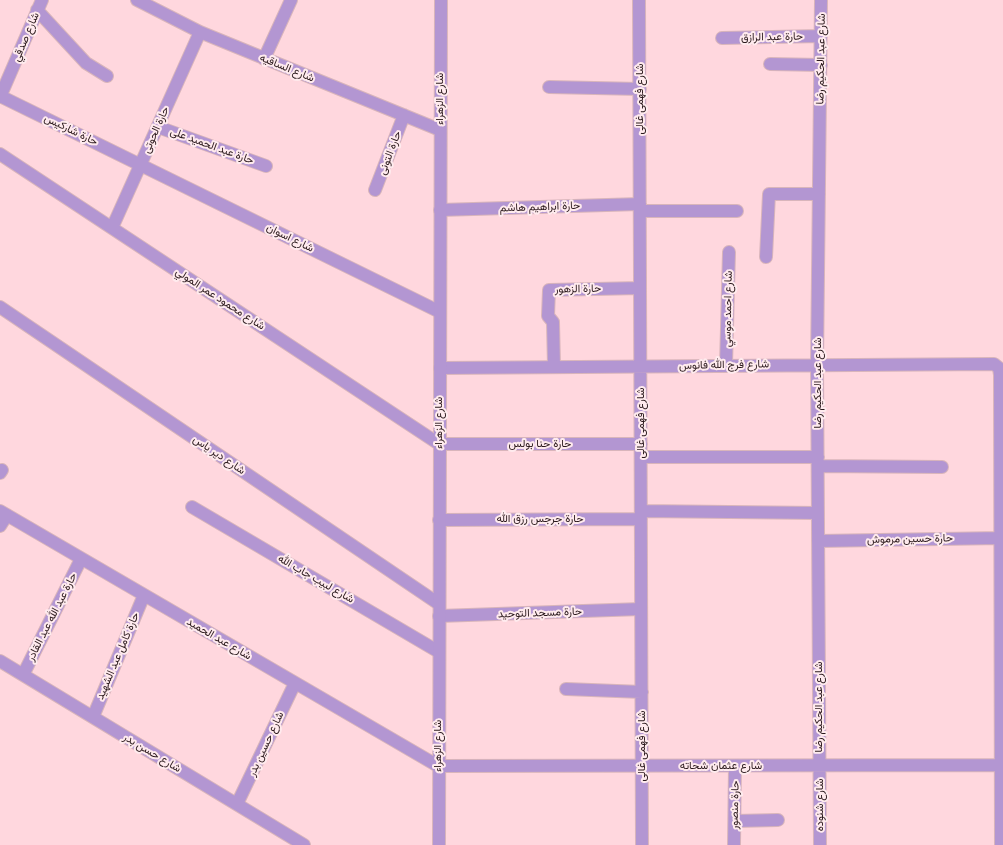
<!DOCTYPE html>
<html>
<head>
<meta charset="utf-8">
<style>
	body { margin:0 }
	canvas { display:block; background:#ffd7de }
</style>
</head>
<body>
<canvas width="1003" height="845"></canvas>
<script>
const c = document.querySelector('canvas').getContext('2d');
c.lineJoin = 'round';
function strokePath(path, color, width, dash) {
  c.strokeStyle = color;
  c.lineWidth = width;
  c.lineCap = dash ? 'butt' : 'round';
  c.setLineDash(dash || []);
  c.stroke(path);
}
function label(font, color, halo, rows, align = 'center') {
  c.font = font + ' "Noto Sans",Vazirmatn,sans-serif';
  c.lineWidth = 4;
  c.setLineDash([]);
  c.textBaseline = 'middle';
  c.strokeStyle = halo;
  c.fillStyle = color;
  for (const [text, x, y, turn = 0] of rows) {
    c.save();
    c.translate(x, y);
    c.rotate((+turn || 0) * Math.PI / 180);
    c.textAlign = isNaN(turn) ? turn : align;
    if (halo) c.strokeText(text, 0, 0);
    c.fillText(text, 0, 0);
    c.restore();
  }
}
const minor = new Path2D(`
	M137,0L200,32L440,130
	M639,0L642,845
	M37,10L86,63L107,76
	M722,38L821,36
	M264,59L291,0
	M770,64L821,65
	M549,87L640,89
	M0,96L440,312
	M0,97L42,0
	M158,127L266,166
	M0,154L439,444H641
	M375,190L404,115
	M440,210L640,204
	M640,211H737
	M112,228L200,32
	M766,257L769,194H819
	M0,307L439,604
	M726,365L729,252
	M554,367L553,322L548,316L549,290L640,288
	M440,368L994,364L999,368L1000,375L1001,845
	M641,457H818
	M818,466L942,467
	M0,473L2,470
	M192,507L439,652
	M0,511L438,766L1003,765
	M641,511L818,513
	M439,520L641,519
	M0,526L7,515
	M818,541L1001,538
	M439,616L641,609
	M0,661L304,845
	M23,675L81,559
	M566,689L642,692
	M93,717L144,595
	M237,804L295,683
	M735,821L778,820
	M734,845L735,766
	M820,845L817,365L821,0`);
const tertiary = new Path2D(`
	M439,845L441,0`);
const streetNames = [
	["شارع صدقي",26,37,-67],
	["حارة عبد الرازق",772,37,-1],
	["شارع عبد الحكيم رضا",821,59,-89],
	["شارع الساقيه",287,68,22],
	["شارع الزهراء",440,99,-90],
	["شارع فهمى غالى",640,99,-90],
	["حارة شاركيس",71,130,26],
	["حارة الحوتى",156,130,-66],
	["حارة عبد الحميد على",212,146,20],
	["حارة التونى",390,153,-69],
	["حارة ابراهيم هاشم",540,207,-2],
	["شارع اسوان",290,238,26],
	["حارة الزهور",578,289,-1],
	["شارع محمود عمر المولي",220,299,33],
	["شارع احمد موسي",728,309,-89],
	["شارع فرج الله فانوس",724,365,-1],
	["شارع عبد الحكيم رضا",818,383,-90],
	["شارع الزهراء",439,423,-90],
	["شارع فهمى غالى",641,423,-90],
	["حارة حنا بولس",540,444],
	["شارع دير ياس",219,455,34],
	["حارة جرجس رزق الله",540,519],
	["حارة حسين مرموش",910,539,-1],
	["شارع لبيب جاب الله",316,579,30],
	["حارة مسجد التوحيد",540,613,-2],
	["حارة عبد الله عبد القادر",52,617,-63],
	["شارع عبد الحميد",219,639,30],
	["حارة كامل عبد الشهيد",118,656,-67],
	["شارع عبد الحكيم رضا",819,707,-90],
	["شارع حسين بدر",266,744,-65],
	["شارع الزهراء",438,746,-90],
	["شارع فهمى غالى",642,746,-90],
	["شارع حسن بدر",152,753,31],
	["شارع عثمان شحاته",721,766],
	["حارة منصور",735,805,-89],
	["شارع شنوده",820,805,-90]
];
strokePath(minor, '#d9b5bb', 14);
strokePath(tertiary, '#d9b5bb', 14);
strokePath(minor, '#b396d2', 12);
strokePath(tertiary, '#b396d2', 12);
label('11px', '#2a191c', '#ffebee', streetNames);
</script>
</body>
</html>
